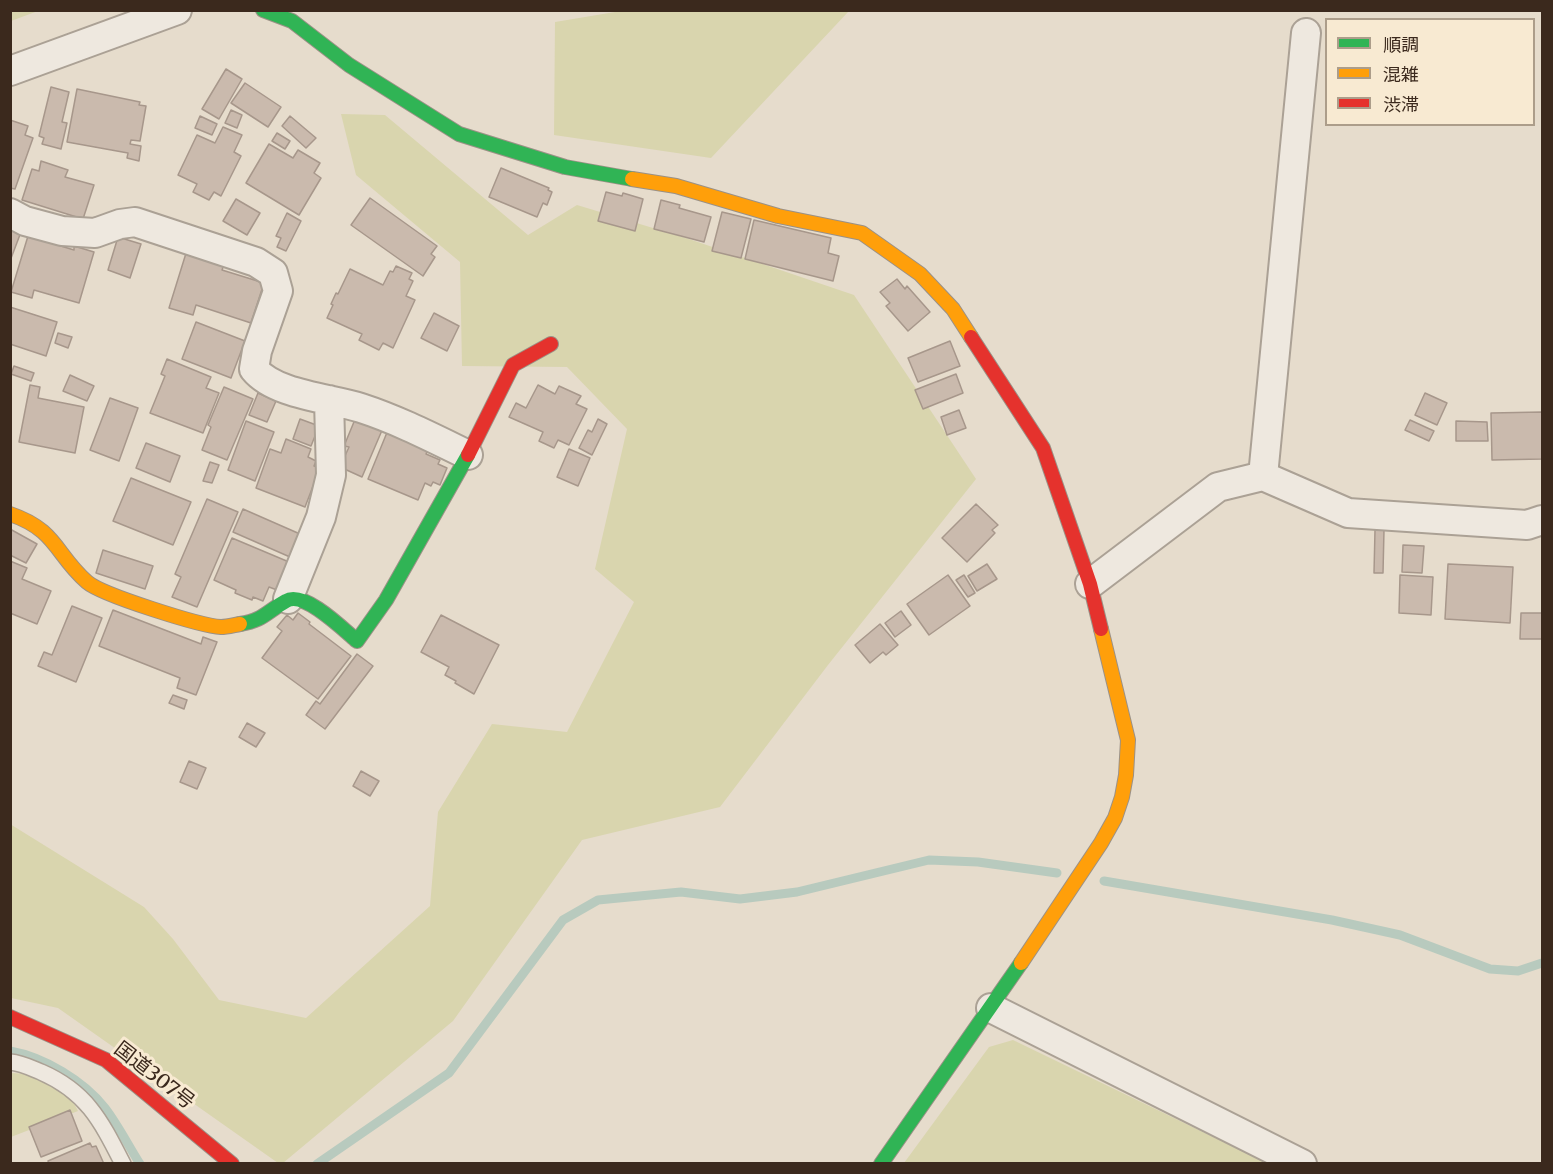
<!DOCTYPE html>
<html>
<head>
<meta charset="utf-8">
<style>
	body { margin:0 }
	#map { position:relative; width:1553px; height:1174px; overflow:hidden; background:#e6dccc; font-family:Merriweather,"Noto Sans JP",serif }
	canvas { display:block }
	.frame { position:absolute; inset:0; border:12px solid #3b291d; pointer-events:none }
	.legend { position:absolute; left:1325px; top:18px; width:210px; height:108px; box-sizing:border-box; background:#f8ead2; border:2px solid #ac9d8a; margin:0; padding:8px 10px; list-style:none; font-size:18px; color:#3b291d }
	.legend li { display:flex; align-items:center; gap:12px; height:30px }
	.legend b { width:30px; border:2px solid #ac9d8a }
</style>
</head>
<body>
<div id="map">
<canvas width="1553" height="1174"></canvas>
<div class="frame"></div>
<ul class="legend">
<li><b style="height:8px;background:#30b455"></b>順調</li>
<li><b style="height:8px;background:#ff9f0a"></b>混雑</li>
<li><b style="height:8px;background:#e5322d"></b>渋滞</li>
</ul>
</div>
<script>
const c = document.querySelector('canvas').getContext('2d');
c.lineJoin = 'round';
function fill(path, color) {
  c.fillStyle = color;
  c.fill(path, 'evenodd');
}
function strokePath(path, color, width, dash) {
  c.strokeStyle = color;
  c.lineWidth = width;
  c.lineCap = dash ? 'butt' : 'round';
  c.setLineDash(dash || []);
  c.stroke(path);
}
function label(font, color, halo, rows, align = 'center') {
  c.font = font + ' Merriweather,"Noto Sans JP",serif';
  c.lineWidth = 6;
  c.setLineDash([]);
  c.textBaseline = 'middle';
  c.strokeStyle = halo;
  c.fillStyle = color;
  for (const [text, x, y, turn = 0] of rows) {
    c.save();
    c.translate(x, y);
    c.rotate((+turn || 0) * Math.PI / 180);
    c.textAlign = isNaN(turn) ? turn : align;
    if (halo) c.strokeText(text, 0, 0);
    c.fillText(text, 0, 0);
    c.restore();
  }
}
const green = new Path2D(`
	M11,10H38V11L11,21Z
	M621,11V10L849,11L711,158L554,135L555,22Z
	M341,114L385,115L528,235L577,205L686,238L854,295L976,479L828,665L720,807L582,840L453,1021L283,1163H278L58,1008L11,998L10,824L144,907L173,939L219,1000L306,1018L430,906L438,812L492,724L567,732L634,602L595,569L627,429L567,367L462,366L460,262L356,175Z
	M1013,1040L1267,1163H904L989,1047Z
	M11,1073L32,1074L69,1094L78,1111L11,1137Z`);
const stream = new Path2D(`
	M1104,881L1332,920L1400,935L1490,969L1518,971L1542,963
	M10,1051C44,1057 84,1081 105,1108C118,1125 128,1145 140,1164
	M317,1164L449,1073L563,920L598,900L681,892L740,899L797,892L929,860L978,862L1057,873`);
const building = new Path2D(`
	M226,69L242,79L219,119L202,109Z
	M245,83L281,107L268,127L231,103Z
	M51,87L69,92L62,122L67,123L61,149L42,144L44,138L39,136Z
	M77,89L140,102L139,105L146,106L140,141L131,140L130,144L141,146L139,161L127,158L128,153L67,142Z
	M231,110L242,115L237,128L225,123Z
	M200,116L217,124L212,135L195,128Z
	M290,116L316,138L306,148L282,126Z
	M10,120L28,126L25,135L33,138L15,189L10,188Z
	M223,127L242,135L234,152L241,156L221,196L214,192L209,200L193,192L197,184L178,175L197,135L215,143Z
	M277,133L290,141L285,149L272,141Z
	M269,144L293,158L298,150L320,163L314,173L321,178L299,215L246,183Z
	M41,161L68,170L65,177L94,185L83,219L22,200L32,169L39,171Z
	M501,168L549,188L548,190L552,192L547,205L543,203L537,217L489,197Z
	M606,192L622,196L623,193L643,199L635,231L598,221Z
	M370,198L437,246L431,254L435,257L423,276L351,225Z
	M236,199L260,213L247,235L223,221Z
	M661,200L680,205L679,208L711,217L704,242L654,229Z
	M722,212L751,219L741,258L712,251Z
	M287,213L301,221L286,251L277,247L281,238L276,236Z
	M754,220L831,238L828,253L839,256L833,281L745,259Z
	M10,228L21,232L10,261Z
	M28,236L74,250V246L94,252L79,303L34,290L32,298L11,292Z
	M118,237L141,244L130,278L108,270Z
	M187,250L225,262L222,270L264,283L251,323L196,305L193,315L169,308Z
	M396,266L412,273L409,279L413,281L406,296L415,300L393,348L383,343L379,350L359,340L362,334L327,318L333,305L331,304L336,293L338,294L350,269L383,285L390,271L393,272Z
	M897,279L905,289L907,286L930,312L908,331L886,306L890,303L880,292Z
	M10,307L57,322L46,356L10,344Z
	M434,313L459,326L447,351L421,338Z
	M196,322L245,341L231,378L182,359Z
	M58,333L72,337L68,348L55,343Z
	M950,341L960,366L918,382L908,358Z
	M167,359L211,377L206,388L219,393L203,433L150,413L165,376L161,374Z
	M14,366L34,373L31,381L11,374Z
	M956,374L963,393L923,409L915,390Z
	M70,375L94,386L87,401L63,391Z
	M30,385L40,387L38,398L84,407L75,453L19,442Z
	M538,385L555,394L559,386L581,396L576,404L587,409L569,445L558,440L554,448L539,441L543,432L509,417L516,403L526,408Z
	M224,387L253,399L227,460L202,450L211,427L208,425Z
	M258,393L276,401L267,422L249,415Z
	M1425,393L1447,403L1437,425L1415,415Z
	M110,398L138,408L119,461L90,450Z
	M959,410L966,428L947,435L941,417Z
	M1542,412V459L1492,460L1491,413Z
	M356,417L383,428L362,477L340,467L349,447L344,446Z
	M300,419L319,426L311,446L293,439Z
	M598,419L607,424L592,455L579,448L588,430L592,432Z
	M1410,420L1434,431L1429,441L1405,430Z
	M246,421L274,432L255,481L228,470Z
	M1456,421L1487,422L1488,441H1456Z
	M388,430L429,447L426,454L440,460L438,464L447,468L440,485L433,482L431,486L425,483L418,500L368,479Z
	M286,439L311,449L308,457L316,461L314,466L320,468L305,507L256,488L270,449L281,453Z
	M146,443L180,456L170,482L136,468Z
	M569,449L590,458L578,486L557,477Z
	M210,462L219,465L212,483L203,481Z
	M131,478L191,502L173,545L113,521Z
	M207,499L238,512L197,607L172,597L181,577L175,574Z
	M976,504L998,525L992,530L995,533L967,562L942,538Z
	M243,509L300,534L290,557L233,532Z
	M10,529L37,544L26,563L10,555Z
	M1375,530H1384L1383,573H1374Z
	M232,538L289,562L277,590L269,587L263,601L253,597L252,600L235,593L236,590L214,580Z
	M1403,545L1424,546L1422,573L1402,572Z
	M103,550L153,566L145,589L96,573Z
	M10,561L27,568L22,579L51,591L37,624L10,613Z
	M987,564L997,579L977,591L968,576Z
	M1448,564L1513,567L1510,623L1445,619Z
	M948,575L970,606L929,635L907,604Z
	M964,575L975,593L968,597L956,580Z
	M1400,575L1433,577L1431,615L1399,613Z
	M72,606L102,618L76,682L38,666L44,652L52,655Z
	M113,610L201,644L203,637L217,642L196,695L177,688L180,678L99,646Z
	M901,611L911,625L895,637L885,623Z
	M298,613L310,622L309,624L351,656L318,699L262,658L282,631L277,627L287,615L293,620Z
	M1521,613H1542V639H1520Z
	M441,615L499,645L474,694L455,683L456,681L445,675L449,667L421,652Z
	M880,624L898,645L886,655L883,652L870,663L855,645Z
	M357,654L373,666L325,729L306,715L316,701L320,704Z
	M173,695L187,700L184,709L169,703Z
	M247,723L265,733L256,747L239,737Z
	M189,761L206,768L197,789L180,782Z
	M361,771L379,781L370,796L353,786Z
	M70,1110L82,1141L41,1157L29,1127Z
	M90,1143L92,1147L96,1146L104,1164H49L48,1161Z`);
const lane = new Path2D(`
	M10,1062C22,1063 31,1068 41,1072C87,1092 101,1121 123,1164`);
const street = new Path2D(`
	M10,71L177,10
	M10,213L25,221L62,231L95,233L120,224L135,222L256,262L273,273L278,291L257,351L254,369C275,395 330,398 361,408C398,420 433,438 468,455
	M1263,476L1306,33
	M1090,584L1218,487L1263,476L1348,513L1527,525L1542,520
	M288,599L321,517L331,475L329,400
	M991,1008L1302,1164`);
const fast = new Path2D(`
	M263,10L292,21L349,65L459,134L565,167L632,179
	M240,624C264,620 266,612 286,601C304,590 343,629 357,641L386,600L468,455
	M881,1164L1021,963`);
const slow = new Path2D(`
	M632,179L676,186L778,216L862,233L920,274L953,309L971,337
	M10,514C57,530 55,554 87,582C102,595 201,626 221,627C227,627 234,625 240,624
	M1021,963L1101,843L1115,818L1122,797L1126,775L1128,740L1101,629`);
const jam = new Path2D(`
	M971,337L1043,448L1090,584L1101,629
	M468,455L513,365L551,344
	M10,1017L106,1060L232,1164`);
const streetNames = [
	["国道307号",154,1076,38]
];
fill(green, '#d9d5ae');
strokePath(stream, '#b8cabe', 9);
fill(building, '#cabaad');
strokePath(building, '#a7978b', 1.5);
strokePath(lane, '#aba195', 18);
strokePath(street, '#aba195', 32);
strokePath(fast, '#9b9186', 16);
strokePath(slow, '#9b9186', 16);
strokePath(jam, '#9b9186', 16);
strokePath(lane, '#eee8df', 15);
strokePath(street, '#eee8df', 28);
strokePath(fast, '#30b455', 14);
strokePath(slow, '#ff9f0a', 14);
strokePath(jam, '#e5322d', 14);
label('20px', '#3b291d', '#f8ead2', streetNames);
</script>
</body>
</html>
